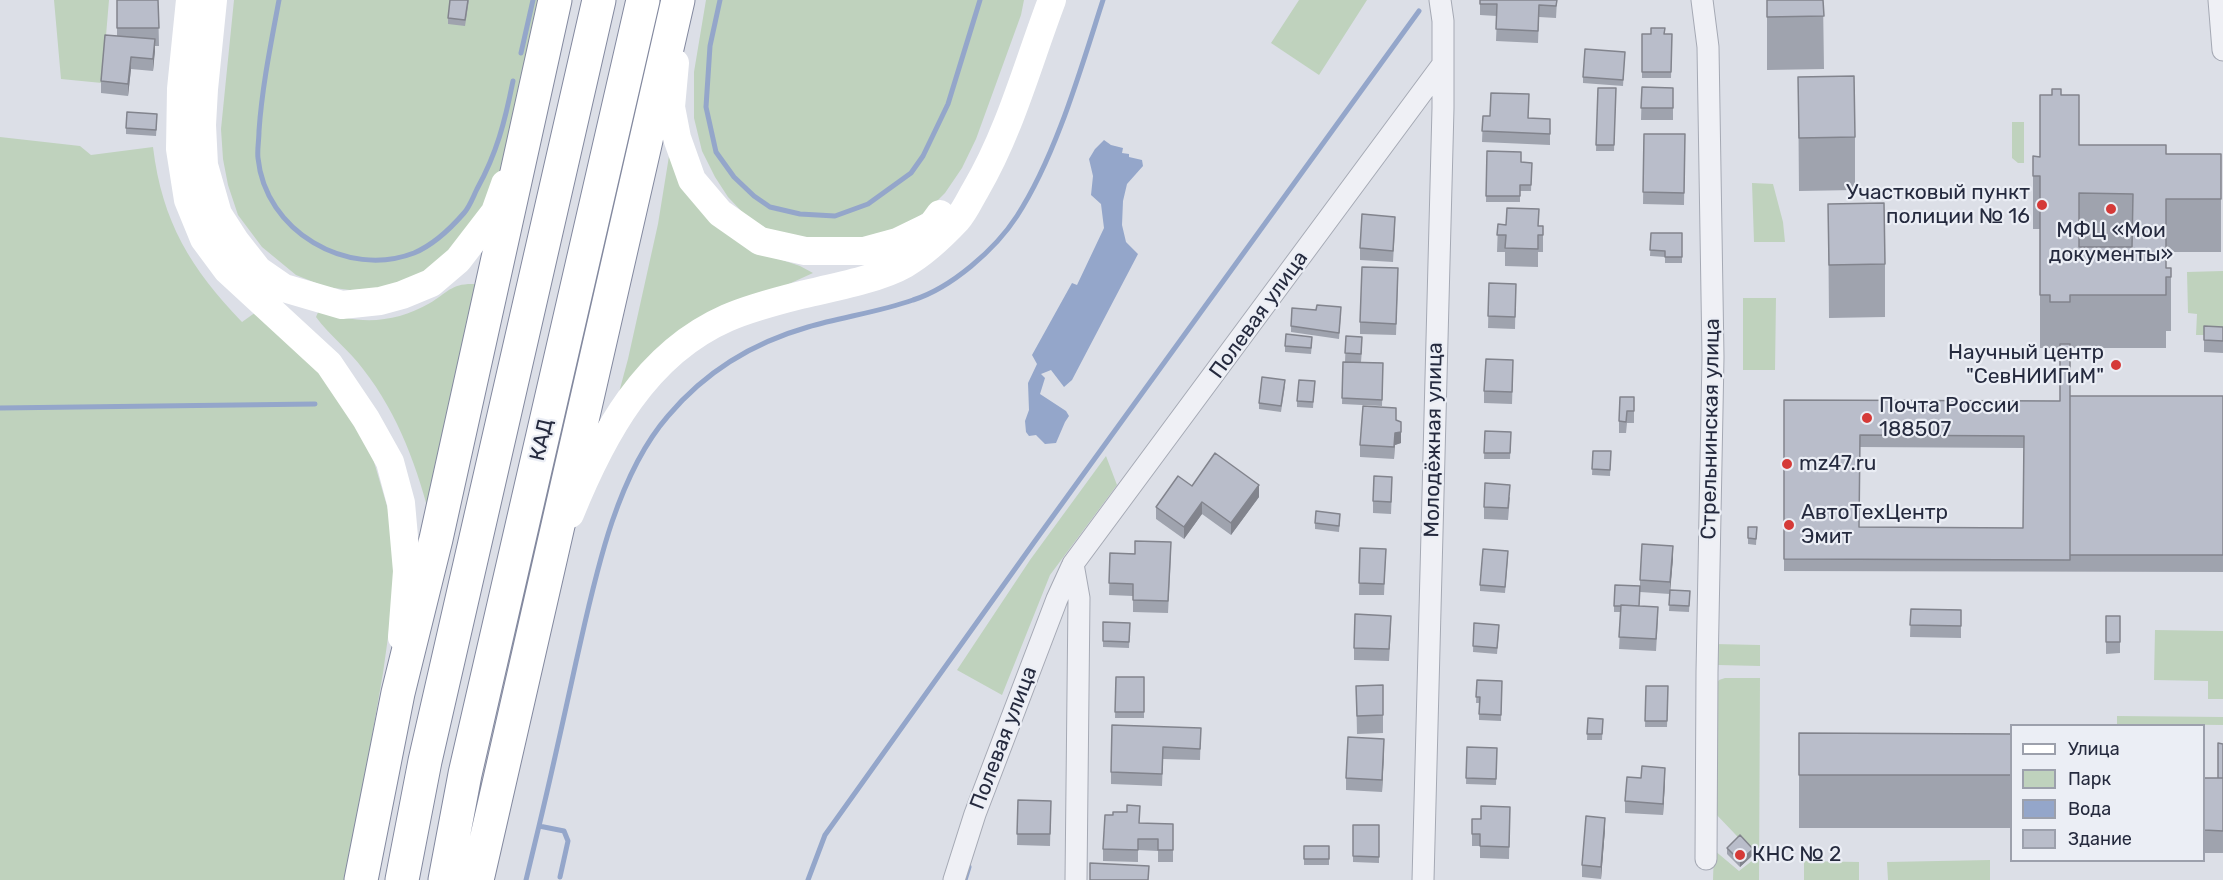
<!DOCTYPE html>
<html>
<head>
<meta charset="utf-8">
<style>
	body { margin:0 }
	#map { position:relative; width:2223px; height:880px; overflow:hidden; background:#dcdfe7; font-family:Rubik,sans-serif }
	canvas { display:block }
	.legend { position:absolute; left:2010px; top:724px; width:195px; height:138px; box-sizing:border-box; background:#ebeef5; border:2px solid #9ca0ac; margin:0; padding:8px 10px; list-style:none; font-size:18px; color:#252a3e }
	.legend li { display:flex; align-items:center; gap:12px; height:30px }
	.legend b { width:30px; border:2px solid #9ca0ac }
</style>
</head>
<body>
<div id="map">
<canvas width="2223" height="880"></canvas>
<ul class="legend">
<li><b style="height:8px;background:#fff"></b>Улица</li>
<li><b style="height:16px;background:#bfd2bd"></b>Парк</li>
<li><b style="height:16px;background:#94a6ca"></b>Вода</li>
<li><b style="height:16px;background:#b9bdca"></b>Здание</li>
</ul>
</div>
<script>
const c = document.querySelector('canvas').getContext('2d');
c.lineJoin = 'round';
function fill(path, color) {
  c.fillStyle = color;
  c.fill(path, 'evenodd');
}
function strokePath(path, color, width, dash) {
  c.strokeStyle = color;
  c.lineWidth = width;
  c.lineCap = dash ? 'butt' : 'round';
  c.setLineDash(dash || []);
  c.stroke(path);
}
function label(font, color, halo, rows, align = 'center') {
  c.font = font + ' Rubik,sans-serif';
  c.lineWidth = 4.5;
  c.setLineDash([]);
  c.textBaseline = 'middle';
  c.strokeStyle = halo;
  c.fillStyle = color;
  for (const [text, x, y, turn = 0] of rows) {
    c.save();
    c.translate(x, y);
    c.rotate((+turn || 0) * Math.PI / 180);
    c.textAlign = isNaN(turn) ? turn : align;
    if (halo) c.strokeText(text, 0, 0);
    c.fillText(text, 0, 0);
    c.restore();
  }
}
const green = new Path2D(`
	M54,0H109L102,83L61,79Z
	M234,0H549L516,135L489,206L438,268L392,288L350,290L326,287L296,275L262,247L238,215L228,185L223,159L221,129Z
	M706,0H1024L1021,15L976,139L962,168L945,193L928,210L898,231L824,246L769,230L746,216L728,197L715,177L702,151L694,118V72Z
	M1299,0H1367L1319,75L1271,43Z
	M2012,122H2024V163H2018L2012,158Z
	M0,137L80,146L91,155L153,147C162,222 191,269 242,322L256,312L306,357L348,408L372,455L392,523L395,587L383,673L347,880H0Z
	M670,150L779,259L800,266L813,273L747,303L614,411L628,359L658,224Z
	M1752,183L1773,184L1783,222L1785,242H1754Z
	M488,265L432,525C418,469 399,415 363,369C349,350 330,336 316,317L319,310C357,325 394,324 430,303C448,292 452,283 475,284Z
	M2223,271V335H2196L2197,314L2188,313L2187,272Z
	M1743,298H1776L1775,370H1743Z
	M1106,456L1117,485L1050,575L1002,695L957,670L1030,560Z
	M2155,630L2223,631V699H2208V681L2154,680Z
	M1714,644L1760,645V666L1718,665Z
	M1725,678H1760L1759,880H1713L1714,850L1739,871L1757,857L1713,811L1715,686L1719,680Z
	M2117,716L2223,717V725L2117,724Z
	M1990,860V880H1888L1887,862Z
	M1804,861L1859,862V880H1804Z`);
const water = new Path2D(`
	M1104,140L1111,145L1123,148L1122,153L1129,154V157L1142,160L1143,166L1127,184L1123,201L1122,225L1126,242L1138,254L1072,380L1064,387L1051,370L1041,374L1045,378L1040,394L1066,411L1069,416L1065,422L1056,443L1045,444L1036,435L1029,436L1026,432L1025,421L1029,410L1028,383L1037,364L1032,355L1072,283L1077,285L1104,228L1101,204L1091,195L1093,176L1089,159L1095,149Z`);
const stream = new Path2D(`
	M279,0C271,43 262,87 259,131C259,140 257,150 258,158C265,231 347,279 414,253C433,245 451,228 464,213C470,206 473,197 477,189C497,153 505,121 513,81
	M720,0L710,46L706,107L716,152L734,177L754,196L770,207L800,214L835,216L868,204L911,173L923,156L948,104L980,0
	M521,53L533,0
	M0,408L315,404
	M539,826C552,772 564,717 576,662C594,583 614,478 668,416C705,372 752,343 808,327C842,317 879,312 913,300C951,288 995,250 1017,216C1056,156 1081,68 1103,0
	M526,880L539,826L564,831L568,841L560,877
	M808,880L825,835L1035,541L1419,11
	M965,880L969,867`);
const minor = new Path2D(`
	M1702,0L1708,47L1713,357L1707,672L1706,859
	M2219,0L2223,50
	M1073,564L1079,598L1076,880
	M954,880L975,814L1057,599L1073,564L1443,64
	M1423,880L1443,108V21L1440,0`);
const secondary = new Path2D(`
	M190,0L181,89L180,149L188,200L204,239L227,270L329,364L366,419L390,462L401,503L407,571L402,637
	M213,0L204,89L202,125L204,165L218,214L236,242L258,270L284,288L342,305L380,301L402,295L431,283L458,260L495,212L505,184
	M675,63L671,107L677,138L692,180L720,213L760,241L805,251H864L897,242L932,225L940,214
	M570,514C602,435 645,354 727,318C750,308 777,301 801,295C831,288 879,279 905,264C924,253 942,236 957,220C965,211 970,199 976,189C1010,131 1028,63 1052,0`);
const motorway = new Path2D(`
	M361,880L398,693L436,539L555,0
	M402,880L425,761L599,0
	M445,880L465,774L643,0
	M477,880L678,0`);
const wall = new Path2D(`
	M117,0H158L159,46H155L153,71L131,69L128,96L101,93V81L117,36Z
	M469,0L465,26L448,24V18Z
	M1480,0H1557L1556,18L1539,17L1538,43L1496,41L1497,16L1480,15Z
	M1767,0H1823L1824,69L1767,70Z
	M1642,34H1672L1671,78H1642Z
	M1625,52L1623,86L1583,83V77Z
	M1798,77L1855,137V190L1799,191Z
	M1642,87L1673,88V120H1641Z
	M1598,88H1616L1614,151H1596Z
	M2061,95L2079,145L2166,154H2221V252H2166V268H2171V331H2166V348H2070V547L2223,396V572L1784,571V400L2060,401V355H2050V348H2040V229H2033V156L2040,157ZM1860,447L2024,448L2023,528L1859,527Z
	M1483,116L1550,119V145L1482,142Z
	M157,120L156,136L126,134V128Z
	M1644,134H1685L1684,205L1643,204Z
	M1487,151L1521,162L1532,163L1531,191H1520V202H1486Z
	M1828,204L1885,264V317L1829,318Z
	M1498,224L1543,226V252H1538V267L1505,266V252H1497Z
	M1395,228L1393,262L1360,260V248Z
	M1651,233H1682V263H1665V257L1650,256Z
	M1398,280L1396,335L1360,334V322Z
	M1489,283L1516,284L1515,329L1488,328Z
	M1341,313L1339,339L1291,332V326Z
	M2204,326L2223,327V353L2204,352Z
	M1346,336L1362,349L1361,362L1383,363L1382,406L1342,404L1343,362H1345Z
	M1312,343L1311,354L1285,352V346Z
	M1513,372L1512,404L1484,403V391Z
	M1315,381L1313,408L1297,407V401Z
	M1285,386L1281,412L1259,409V403Z
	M1634,397V423H1627L1626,433H1619V421Z
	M1396,420L1401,443L1395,445L1394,459L1360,457V445Z
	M1485,431L1511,432L1510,459H1484Z
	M1593,451H1611L1610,476L1592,475Z
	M1192,486L1259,497L1231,535L1202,514L1184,539L1156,519V507Z
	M1392,489L1391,514L1373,513V501Z
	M1510,497L1508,520L1484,519V507Z
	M1340,520L1339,532L1315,529V523Z
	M1748,527H1757L1756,545L1748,544Z
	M1360,548L1386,549L1384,595H1359Z
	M1110,553L1171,554L1168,613L1133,612V596L1109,595Z
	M1508,557L1505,593L1480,591V585Z
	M1673,558L1670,590L1690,591L1689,612L1669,611L1670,594L1640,592L1639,606L1658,619L1656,651L1619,649L1621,612H1614V606L1640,586V580Z
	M1911,609L1961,610V638L1910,637Z
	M2106,616H2120V653L2106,654Z
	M1103,622L1130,623L1129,648L1103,647Z
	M1474,623L1499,631L1497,654L1473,652Z
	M1391,628L1389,661L1354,660V648Z
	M1116,677H1144V718H1115Z
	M1477,680L1502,681L1501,721L1479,720V703H1476Z
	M1383,685V733L1357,734L1356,686Z
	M1646,686H1668L1667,727H1645Z
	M1588,718L1603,719L1602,740H1587Z
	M1201,728L1200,760L1163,759L1162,786L1111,784V772Z
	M1799,733L2012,734V828H1799Z
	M2223,744V853H2204V778H2218Z
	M1467,747L1497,748L1496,785L1466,784Z
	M1384,751L1382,792L1346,790V778Z
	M1665,780L1663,815L1625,813V801Z
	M1018,800L1051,801L1050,846L1017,845Z
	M1510,807L1509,859L1480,858V846H1472V834L1481,819Z
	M1139,823L1173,824V862H1158V851L1138,850V862L1103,861V849Z
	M1353,825H1379V863L1353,862Z
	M1605,829L1601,879L1582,877V865Z
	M1304,846H1329V865H1304Z
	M1727,848L1753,855L1740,867L1727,854Z`);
const shadedWall = new Path2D(`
	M155,39V51L153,71V59Z
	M131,57V69L128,96V84Z
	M1401,422V443L1395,445L1394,459L1395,433Z
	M1259,485V497L1231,535V523Z
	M1202,502V514L1184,539V527Z
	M1673,546V558L1670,594V582Z
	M1384,739V751L1382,792V780Z
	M1665,768V780L1663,815V804Z
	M1605,818V829L1601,879V867Z
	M1753,849V855L1740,867V861Z`);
const building = new Path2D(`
	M117,0H158L159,28H117Z
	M450,0H468L465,20L448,18Z
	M1480,0H1557L1556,6L1539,5L1538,31L1496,29L1497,4H1480Z
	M1767,0H1823L1824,16L1767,17Z
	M1651,28H1665L1664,34H1672L1671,72H1642V34H1651Z
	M105,35L155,39L153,59L131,57L128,84L101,81Z
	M1585,49L1625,52L1623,80L1583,77Z
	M1854,76L1855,137L1799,138L1798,77Z
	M1642,87L1673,88V108H1641Z
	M1598,88H1616L1614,145H1596Z
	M2052,89H2061V95H2079V145H2166V154H2221V199H2166V268H2171V277H2166V295H2070V302H2050V295H2040V176H2033V156L2040,157V95H2052ZM2079,193L2133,194L2132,247H2079Z
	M1491,93L1529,94L1528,118L1550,119V134L1482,131L1483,116H1490Z
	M127,112L157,114L156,130L126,128Z
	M1644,134H1685L1684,193L1643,192Z
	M1487,151L1521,152V162L1532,163L1531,185H1520V196H1486Z
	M1884,203L1885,264L1829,265L1828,204Z
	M1507,208L1539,209L1538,226H1543V235H1538V249L1505,248L1506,235H1497L1498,224L1506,225Z
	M1362,214L1395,217L1393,251L1360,248Z
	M1651,233H1682V257H1665V251L1650,250Z
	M1362,267L1398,268L1396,324L1360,322Z
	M1489,283L1516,284L1515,317L1488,316Z
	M1317,305L1341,307L1339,333L1291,326L1292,308L1316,310Z
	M2204,326L2223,327V341L2204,340Z
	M1286,334L1312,337L1311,348L1285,346Z
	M1346,336L1362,337L1361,354L1345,353Z
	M2060,344H2070V560L1784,559V400L2060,401ZM1860,435L2024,436L2023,528L1859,527Z
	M1486,359L1513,360L1512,392L1484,391Z
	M1343,362L1383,363L1382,400L1342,398Z
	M1262,377L1285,380L1281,406L1259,403Z
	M1299,380L1315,381L1313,402L1297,401Z
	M2070,396H2223V555H2070Z
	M1620,397H1634V411H1627L1626,422L1619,421Z
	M1363,406L1396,408V420L1401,422V432L1395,433L1394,447L1360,445Z
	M1485,431L1511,432L1510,453H1484Z
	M1593,451H1611L1610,470L1592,469Z
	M1215,453L1259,485L1231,523L1202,502L1184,527L1156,507L1178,476L1192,486Z
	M1374,476L1392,477L1391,502L1373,501Z
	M1485,483L1510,485L1508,508L1484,507Z
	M1316,511L1340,514L1339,526L1315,523Z
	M1748,527H1757L1756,539L1748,538Z
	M1135,541L1171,542L1168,601L1133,600V584L1109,583L1110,553L1135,554Z
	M1642,544L1673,546L1670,582L1640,580Z
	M1360,548L1386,549L1384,584L1359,583Z
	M1483,549L1508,551L1505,587L1480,585Z
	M1615,585L1640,586L1639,606L1621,605V606H1614Z
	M1670,590L1690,591L1689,606L1669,605Z
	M1621,605L1658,607L1656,639L1619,637Z
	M1911,609L1961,610V626L1910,625Z
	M1355,614L1391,616L1389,649L1354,648Z
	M2106,616H2120V642H2106Z
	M1103,622L1130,623L1129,642L1103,641Z
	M1474,623L1499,625L1497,648L1473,646Z
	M1116,677H1144V712H1115Z
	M1477,680L1502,681L1501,715L1479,714L1480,697H1476Z
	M1383,685V715L1357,716L1356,686Z
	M1646,686H1668L1667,721H1645Z
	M1588,718L1603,719L1602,734H1587Z
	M1112,725L1201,728L1200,749L1163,747L1162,774L1111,772Z
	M1799,733L2012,734V775H1799Z
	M1348,737L1384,739L1382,780L1346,778Z
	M2218,743L2223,744V778H2218Z
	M1467,747L1497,748L1496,779L1466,778Z
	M1642,766L1665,768L1663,804L1625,801L1627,777L1641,778Z
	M2204,778H2223V831L2204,830Z
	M1018,800L1051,801L1050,834H1017Z
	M1127,805L1140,806L1139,823L1173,824V850H1158V839H1138V850L1103,849L1105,815H1113V812H1127Z
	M1481,806L1510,807L1509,847L1480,846V834H1472V819H1481Z
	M1586,816L1605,818L1601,867L1582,865Z
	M1353,825H1379V857L1353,856Z
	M1740,835L1753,849L1740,861L1727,848Z
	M1304,846H1329V859H1304Z
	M1090,863L1149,866L1148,880H1090Z`);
const markers = [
	[2042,205,6,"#d53a38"],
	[2111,209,6,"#d53a38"],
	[2116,365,6,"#d53a38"],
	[1867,418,6,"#d53a38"],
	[1787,464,6,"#d53a38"],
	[1789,525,6,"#d53a38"],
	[1740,855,6,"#d53a38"]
];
const poiNames = [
	["Участковый пункт",2030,193,"right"],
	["полиции № 16",2030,217,"right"],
	["МФЦ «Мои",2111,231,"center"],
	["документы»",2111,255,"center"],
	["Научный центр",2104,353,"right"],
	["\"СевНИИГиМ\"",2104,377,"right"],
	["Почта России",1879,406],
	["188507",1879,430],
	["mz47.ru",1799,464],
	["АвтоТехЦентр",1801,513],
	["Эмит",1801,537],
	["КНС № 2",1752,855]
];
const streetNames = [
	["Полевая улица",1259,315,-54],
	["Стрельнинская улица",1711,429,-89],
	["КАД",542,440,-77],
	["Молодёжная улица",1434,440,-89],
	["Полевая улица",1004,738,-69]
];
fill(green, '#bfd2bd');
fill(water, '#94a6ca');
strokePath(stream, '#94a6ca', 5);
strokePath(minor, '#a5a9b4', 23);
strokePath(motorway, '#83899f', 35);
strokePath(minor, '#eff0f5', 21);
strokePath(secondary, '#fff', 28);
strokePath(motorway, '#fff', 33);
fill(wall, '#9fa3ae');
fill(shadedWall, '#82848d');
fill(building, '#b9bdca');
strokePath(building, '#82848d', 1.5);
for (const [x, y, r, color] of markers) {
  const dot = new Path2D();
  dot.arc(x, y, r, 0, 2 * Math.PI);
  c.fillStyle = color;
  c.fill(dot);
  strokePath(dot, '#ebeef5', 2);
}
label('21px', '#252a3e', '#ebeef5', poiNames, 'left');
label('21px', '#252a3e', '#ebeef5', streetNames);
</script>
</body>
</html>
